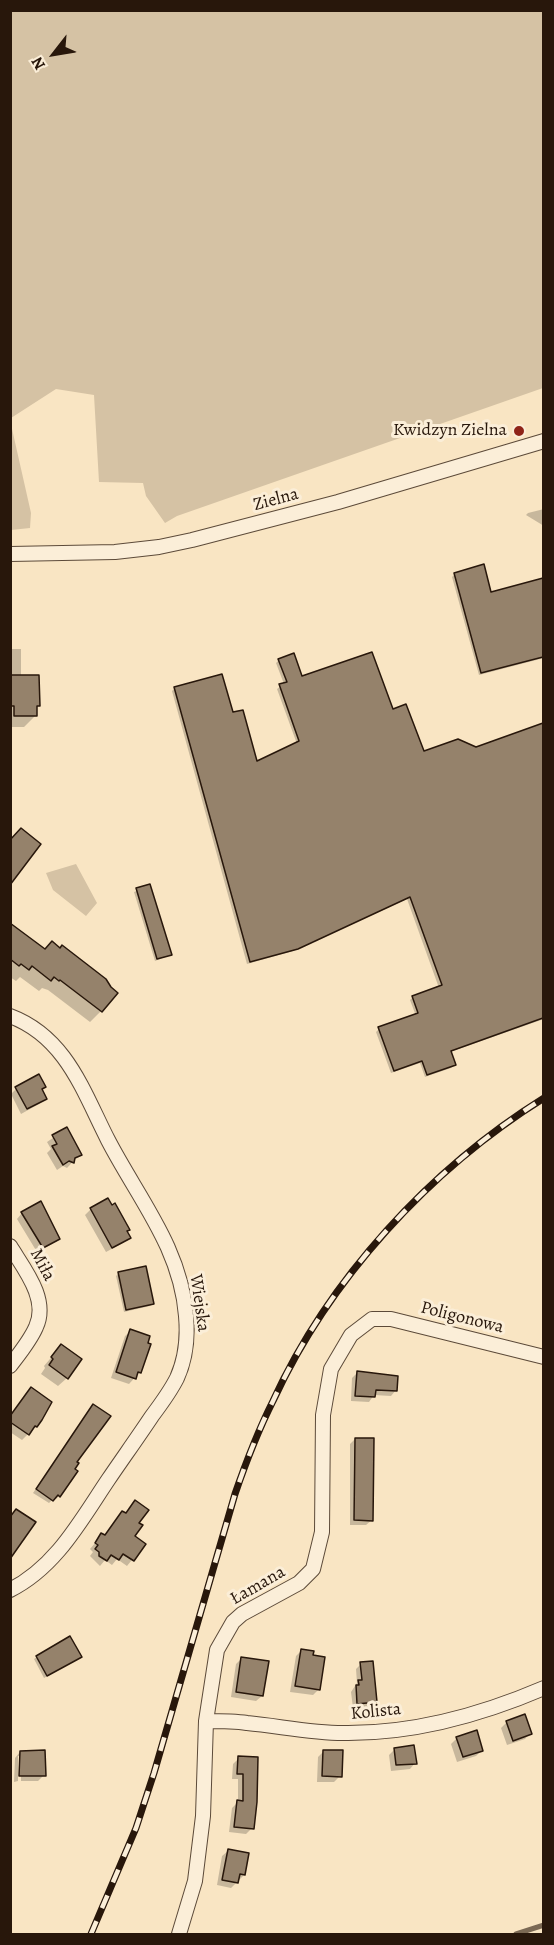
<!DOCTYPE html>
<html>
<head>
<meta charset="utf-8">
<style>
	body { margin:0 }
	#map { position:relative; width:554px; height:1945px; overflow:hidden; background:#f9e5c3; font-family:Alegreya,serif }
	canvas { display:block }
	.frame { position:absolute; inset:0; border:12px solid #28170b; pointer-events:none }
	.north { position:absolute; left:24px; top:24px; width:60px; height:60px; -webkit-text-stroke:4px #fbeed8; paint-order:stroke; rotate:239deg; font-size:16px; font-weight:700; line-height:24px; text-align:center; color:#28170b }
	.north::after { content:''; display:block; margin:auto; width:21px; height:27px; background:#28170b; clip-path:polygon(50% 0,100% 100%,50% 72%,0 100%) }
</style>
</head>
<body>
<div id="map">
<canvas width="554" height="1945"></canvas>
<div class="frame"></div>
<div class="north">N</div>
</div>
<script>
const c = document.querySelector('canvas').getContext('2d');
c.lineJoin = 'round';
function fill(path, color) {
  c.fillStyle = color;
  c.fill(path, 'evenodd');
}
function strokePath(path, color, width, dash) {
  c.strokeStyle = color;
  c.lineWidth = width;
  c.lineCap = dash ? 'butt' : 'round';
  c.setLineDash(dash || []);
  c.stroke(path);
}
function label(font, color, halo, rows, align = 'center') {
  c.font = font + ' Alegreya,serif';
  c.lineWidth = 6;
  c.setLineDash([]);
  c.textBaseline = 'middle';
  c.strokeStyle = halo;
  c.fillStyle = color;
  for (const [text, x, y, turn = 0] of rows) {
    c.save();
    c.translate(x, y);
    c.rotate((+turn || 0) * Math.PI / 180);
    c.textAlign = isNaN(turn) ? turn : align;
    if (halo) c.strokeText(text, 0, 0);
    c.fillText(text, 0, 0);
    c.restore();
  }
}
const green = new Path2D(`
	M11,10L543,11V388L177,516L165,523L146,496L143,483L99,482L94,395L56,389L11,418Z
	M10,420L31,513L30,528L11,530Z
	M76,864L97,903L86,916L53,890L46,873Z`);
const shadow = new Path2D(`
	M544,509V526L526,515L528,513Z
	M455,574L490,594L544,579V658L479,675L452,577Z
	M10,649H21V677L39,705L36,708V715L24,727H10Z
	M279,660L301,678L392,711L423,753L476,749L544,725V1019L450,1052L454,1065L451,1068L425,1077L420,1063L391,1073L376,1032L379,1029L416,1016L410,1000L413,997L439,988L407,899L293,951L247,964L172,691L175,688L232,714L256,763L297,744L277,689L284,684L276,663Z
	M149,886L170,955L155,961L134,892Z
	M10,922L44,951L101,1011L90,1022L48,990L42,988L39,991L20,977L16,981L10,977Z
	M44,1087L41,1090L45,1098L39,1104L21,1114L11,1094L16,1089Z
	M66,1129L80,1154L67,1168L63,1166L57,1170L47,1153L51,1149L47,1142Z
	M91,1209L126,1232L129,1238L123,1243L106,1252L85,1215Z
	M22,1213L58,1238L52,1244L37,1252L17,1219Z
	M119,1273L153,1303L150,1306L124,1312L116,1276Z
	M131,1331L140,1372L129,1384L111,1378L125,1336Z
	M61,1346L67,1378L58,1386L41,1374L45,1368L44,1366Z
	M357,1373L396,1390L391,1396L374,1395L369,1402L351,1401L352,1378Z
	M90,1410L75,1462L59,1496L56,1499L54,1498L49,1503L33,1493Z
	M10,1416L36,1426L22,1440L10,1432Z
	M355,1439L372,1520L366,1525H350V1444Z
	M122,1512L137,1523L133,1537L144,1545L127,1566L117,1559L112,1565L105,1560L100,1566L90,1556L93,1552L90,1549L102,1535L104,1536Z
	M301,1651L319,1689L313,1695L290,1692L296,1656Z
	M37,1657L77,1659L44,1678L34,1659Z
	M242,1658L262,1696L256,1701L231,1697L236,1664Z
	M361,1664L375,1702L370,1707L353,1708L351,1692L357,1683L356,1669Z
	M507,1722L530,1733L525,1739L507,1745L501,1728Z
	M457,1738L482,1750L476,1756L457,1762L451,1744Z
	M395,1749L415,1763L410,1769L391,1771L389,1755Z
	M324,1751L340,1776L334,1782H317L318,1757Z
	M20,1752L44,1775L38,1781H21V1756H18V1781L14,1782L15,1758Z
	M239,1758L256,1759L252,1828L246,1834L229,1832L232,1808L238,1802V1779H232L233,1764Z
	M228,1851L244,1875L231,1888L217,1885L222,1856Z`);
const stream = new Path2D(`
	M516,1934L544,1925`);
const building = new Path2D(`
	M484,564L491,592L543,578V657L481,673L454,573Z
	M372,652L393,709L406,704L424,751L458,739L476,747L543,723V1018L451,1051L456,1065L427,1075L422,1061L394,1071L378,1027L418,1013L412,996L442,985L410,897L298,949L250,962L174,687L222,674L233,712L243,710L257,761L299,741L279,684L287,682L278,659L294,653L302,676Z
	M10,675H39L40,706H37V716H14V706H11Z
	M21,828L41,844L10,885V840Z
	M150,884L172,955L157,959L136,888Z
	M10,923L45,949L52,941L60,948L62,945L106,979L111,987L118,993L102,1012L60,980L59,981L54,977L51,981L32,966L29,970L21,964L19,966L10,959Z
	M39,1074L46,1087L42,1089L47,1099L27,1109L15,1087Z
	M67,1127L82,1155L75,1158L74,1163L69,1161L63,1165L52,1146L57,1144L52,1135Z
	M108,1198L112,1205L115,1203L130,1230L127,1231L131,1238L112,1248L90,1208Z
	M41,1201L60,1239L43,1248L21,1212Z
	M146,1266L154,1304L126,1310L118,1272Z
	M130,1329L150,1336L148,1343L151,1344L141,1373L138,1372L136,1379L116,1372Z
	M61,1344L82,1359L68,1379L49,1365L53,1359L51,1357Z
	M357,1371L398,1376L397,1391L376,1390L375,1397L355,1396Z
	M31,1387L52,1402L42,1420L37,1427L35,1426L29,1435L10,1422V1416Z
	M93,1404L111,1416L77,1462L79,1463L75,1469L78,1471L60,1497L58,1495L53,1501L36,1489Z
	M355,1438H374L373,1521L354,1520Z
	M135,1500L149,1510L139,1523L143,1525L135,1536L146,1544L134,1561L123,1554L119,1560L111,1555L107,1561L99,1556V1552L95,1549L98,1545L95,1543L101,1533L105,1535L122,1511L126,1513Z
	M16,1509L36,1522L10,1559V1517Z
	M70,1636L82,1657L47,1676L36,1656Z
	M301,1649L314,1651L313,1655L325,1657L320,1690L295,1686Z
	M241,1657L269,1661L263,1696L236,1692Z
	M373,1661L377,1702L357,1704L356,1685H359L358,1680H362L360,1662Z
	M525,1714L532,1734L513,1741L506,1721Z
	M477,1730L483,1751L463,1757L456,1737Z
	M414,1745L417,1764L396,1765L394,1748Z
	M45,1750L46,1776H19L20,1751Z
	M323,1750H343L342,1777L322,1776Z
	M238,1756L258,1757L257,1802L254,1829L234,1827L237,1800L243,1801V1774H237Z
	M228,1849L249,1853L245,1875L240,1874L238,1883L222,1880Z`);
const minor = new Path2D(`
	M10,554L115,552L159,547L192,540L338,502L544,441
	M10,1016C66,1037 83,1091 108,1140C138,1198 181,1248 186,1316C188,1338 186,1358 177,1378C170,1392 161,1404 152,1416C138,1437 123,1458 108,1480C81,1520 56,1567 10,1590
	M10,1246C24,1269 49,1299 36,1327C30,1341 19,1354 10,1366
	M206,1721C220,1721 234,1721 247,1723C279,1726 311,1733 343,1733C411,1734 481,1715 544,1688
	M179,1934L195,1881L203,1816L206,1721L217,1650L233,1622L242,1614L299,1583L313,1569L322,1532L323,1415L331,1369L351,1335L372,1319H391L544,1357`);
const rail = new Path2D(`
	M91,1934L136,1828L154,1773L235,1494C246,1462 258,1431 273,1401C329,1279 430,1169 544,1098`);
const markers = [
	[519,431,6,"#8f2418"]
];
const poiNames = [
	["Kwidzyn Zielna",507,431]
];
const streetNames = [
	["Zielna",276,500,-15],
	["Miła",42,1265,62],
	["Wiejska",199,1303,82],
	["Poligonowa",462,1318,14],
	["Łamana",258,1586,-30],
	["Kolista",376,1712,-6]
];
fill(green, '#d5c2a4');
fill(shadow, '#0003');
strokePath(stream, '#7b6954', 5);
fill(building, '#95826b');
strokePath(building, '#28170b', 1.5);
strokePath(minor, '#5c4a39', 16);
strokePath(minor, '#fbeed8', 14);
strokePath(rail, '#28170b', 7);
strokePath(rail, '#fbeed8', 4.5, [14]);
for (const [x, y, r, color] of markers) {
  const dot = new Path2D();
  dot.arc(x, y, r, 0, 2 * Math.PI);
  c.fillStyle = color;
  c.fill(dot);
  strokePath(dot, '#fbeed8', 2);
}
label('18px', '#28170b', '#fbeed8', poiNames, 'right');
label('18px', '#28170b', '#fbeed8', streetNames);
</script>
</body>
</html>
